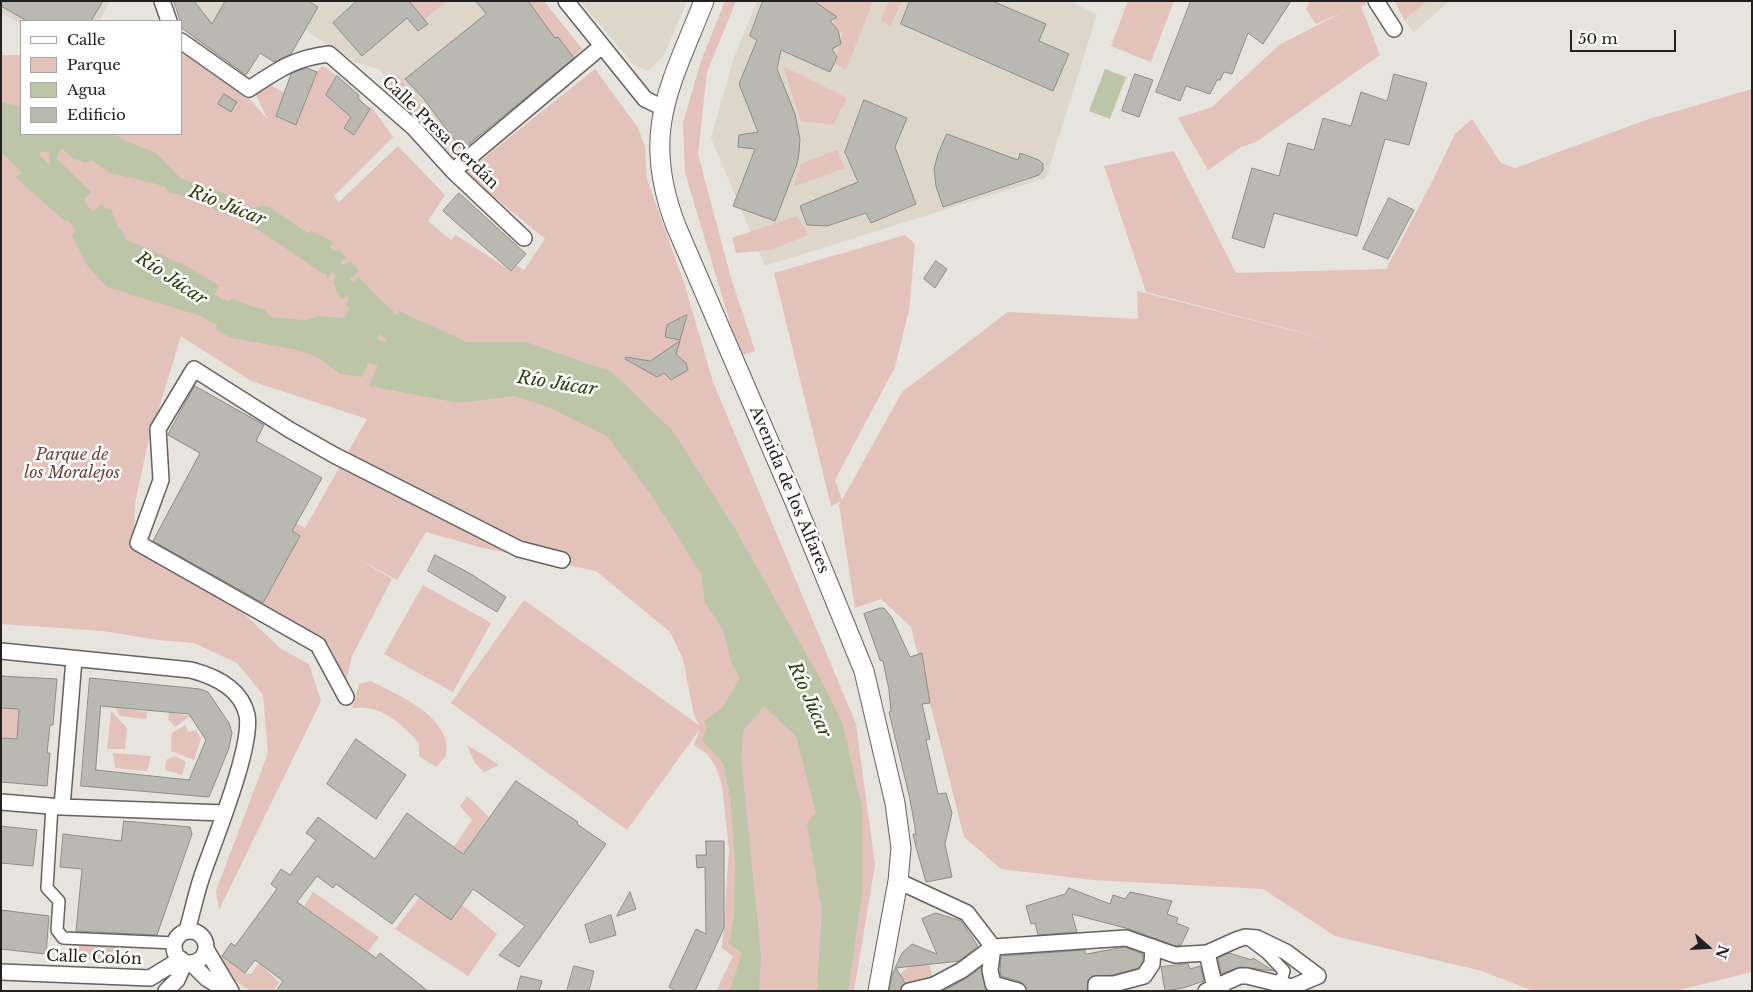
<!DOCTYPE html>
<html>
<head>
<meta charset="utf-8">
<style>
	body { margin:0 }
	#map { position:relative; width:1753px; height:992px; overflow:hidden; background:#e7e3dd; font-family:"Libre Baskerville",serif }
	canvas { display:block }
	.frame { position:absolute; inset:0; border:2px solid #22211f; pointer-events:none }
	.legend { position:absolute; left:20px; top:20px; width:162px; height:115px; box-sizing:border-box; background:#fff; border:1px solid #a7a6a5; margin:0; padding:6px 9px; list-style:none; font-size:15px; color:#22211f }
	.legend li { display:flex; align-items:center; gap:10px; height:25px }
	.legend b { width:25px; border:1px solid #a7a6a5 }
	.north { position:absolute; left:1683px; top:922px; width:50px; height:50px; -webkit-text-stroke:4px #fff; paint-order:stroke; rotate:109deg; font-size:14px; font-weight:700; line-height:20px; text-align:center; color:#22211f }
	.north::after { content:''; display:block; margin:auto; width:18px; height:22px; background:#22211f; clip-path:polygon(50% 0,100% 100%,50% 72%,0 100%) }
	.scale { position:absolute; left:1570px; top:30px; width:106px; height:22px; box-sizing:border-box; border:2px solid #22211f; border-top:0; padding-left:6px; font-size:15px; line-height:18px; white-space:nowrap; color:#22211f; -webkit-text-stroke:4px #fff; paint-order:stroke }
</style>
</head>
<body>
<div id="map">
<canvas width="1753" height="992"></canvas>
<div class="frame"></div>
<ul class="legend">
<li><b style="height:6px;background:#fff"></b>Calle</li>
<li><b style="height:14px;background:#e2c2bb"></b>Parque</li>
<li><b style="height:14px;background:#bcc5a8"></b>Agua</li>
<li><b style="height:14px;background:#b9b8b1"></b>Edificio</li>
</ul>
<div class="north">N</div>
<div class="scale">50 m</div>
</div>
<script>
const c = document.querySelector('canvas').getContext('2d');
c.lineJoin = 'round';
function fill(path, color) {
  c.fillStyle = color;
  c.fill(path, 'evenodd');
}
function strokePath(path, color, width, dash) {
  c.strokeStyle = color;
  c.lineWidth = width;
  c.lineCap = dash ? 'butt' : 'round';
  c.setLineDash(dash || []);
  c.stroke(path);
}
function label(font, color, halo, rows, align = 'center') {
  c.font = font + ' "Libre Baskerville",serif';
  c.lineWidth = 5;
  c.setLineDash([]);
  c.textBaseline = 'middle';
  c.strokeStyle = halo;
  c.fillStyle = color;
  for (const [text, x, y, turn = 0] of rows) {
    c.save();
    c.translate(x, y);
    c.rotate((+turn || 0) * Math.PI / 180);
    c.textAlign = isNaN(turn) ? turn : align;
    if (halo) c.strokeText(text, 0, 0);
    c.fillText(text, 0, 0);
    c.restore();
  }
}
const built = new Path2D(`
	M1,1H110L99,21H21V24L1,13Z
	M176,1H544L582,49L574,59L552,77L542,67L537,72L545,83L521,102L513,91L507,96L515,107L491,126L484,115L477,120L485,131L453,160L423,125L391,96L390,83L379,69L357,63L305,30L283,67L258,52L246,76L203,48L183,29Z
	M580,1H687L664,55L648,71L634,65Z
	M757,1H1069L1097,14L1046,178L765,266L711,138L733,60Z
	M1395,1H1449L1414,32L1404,20Z`);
const green = new Path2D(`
	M409,1H447L424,20Z
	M528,1H544L582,49L573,57L558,37L555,38Z
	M725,1H736L707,72L698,154L731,278L755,351L740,356L685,173L683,123L701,61Z
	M814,1H873L846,70L834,63L843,33L833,25L836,17Z
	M889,1H902L890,26L881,20Z
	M1128,1H1174L1151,62L1111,46Z
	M1310,1H1365L1366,5L1361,6L1380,55L1256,142L1241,147L1208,170L1178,118L1212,107L1279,45L1345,11L1316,24L1306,9Z
	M1395,1H1427L1404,20Z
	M181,48L235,82L268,120L253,89L267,83L285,93L276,116L296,125L317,72L322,66L337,76L327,95L344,111L359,95L362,102L344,128L355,135L371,106L393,137L334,196L339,202L398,146L445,195L428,221L451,240L456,235L511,271L516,265L524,270L545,239L465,173L595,69L638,128L645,147L647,179L685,286L713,382L856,724L875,865L854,991H716L733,956L722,948L729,850L722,785L715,765L707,754L694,745L700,729L627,830L451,703L524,600L700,726L694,715L683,659L670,632L596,571L483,548L426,532L397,580L358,559L392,579L352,656L346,681L329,644L151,544L200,454L168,435L195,386L264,424L257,441L322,478L296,523L305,528L367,419L251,381L181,336L146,451L135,504L133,549L240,610L281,649L309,664L321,701L219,910L216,891L268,753L263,695L237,663L194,643L158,640L103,631L1,624V55H21V134H181Z
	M783,66L847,98L833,125L801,121Z
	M398,75L440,132L434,138L391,96L389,81Z
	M1752,89V972L1675,991H1533L1482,971L1335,936L1263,889L1093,880L1001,869L964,837L911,627L881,599L855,608L839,505L841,501L831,506L774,273L905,235L915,244L909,310L895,367L835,480L842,500L902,392L1008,312L1138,319L1137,291L1365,349L1146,292L1104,166L1174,151L1236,273L1386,269L1430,186L1455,134L1472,119L1501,163L1515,168L1646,120Z
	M837,150L845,168L793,187L801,164Z
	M797,216L808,235L771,250L736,253L732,238Z
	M423,585L491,623L453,692L384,654Z
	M371,681C397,695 437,710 446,741C447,745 446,752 446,756L436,767L419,756V743C401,723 381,704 352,708L359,684Z
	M115,707L147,712L146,719L120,716Z
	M1,708L19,709L20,740L1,738Z
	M111,711L127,728L125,749H107Z
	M169,712L190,716L175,727L168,719Z
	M185,725L189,732L196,730L201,739L194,760L171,751L172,733Z
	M467,745L499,765L484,772L475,763Z
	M113,753L151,756L147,771L115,768Z
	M175,756L186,762L182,775L165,770L166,760Z
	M467,796L489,817L428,903L451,919L462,905L497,934L468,976L395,929L420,897L472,820L460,806Z
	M313,892L379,937L341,989L352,964L364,949L304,906Z
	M73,941L116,943L113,960L71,959Z
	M220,955L245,973L251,974L259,963L279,982L274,991H250L233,979L218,961Z
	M929,964L934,982L907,987L900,974L910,966Z`);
const water = new Path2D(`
	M1105,69L1126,77L1110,119L1089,111Z
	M1,102L21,108V134H115L126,141L156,153L180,178L240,199L242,206L255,208L298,229L287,240L252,224L217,211L201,201L169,192L165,187L153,183L110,173L92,160L85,163L71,157L62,148L56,158L91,192L65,221L15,177L36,166L43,169L44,166L50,165L49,152H41L31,164L1,129Z
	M102,203L105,208L111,210L123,238L184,265L219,285L204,317L107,287L86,264L72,235Z
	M311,231L333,242L329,249L331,253L338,249L347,258L340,262L343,265L351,261L359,271L349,279L353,282L359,277L374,293L364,297L368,299L374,296L376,306L390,309L362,377L340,374L319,358L299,350L231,338L215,329L232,298L273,317L306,320L319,316L344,318L350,309L346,305L352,294L341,299L333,283L336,276L332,272L328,278L320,259L319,262L294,248Z
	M399,311L467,342H526L612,372L672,430L734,527L821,680L843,725L862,808V895L848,991H817L822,911L807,824L816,813L796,736L764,706L743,731L741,758L761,956L759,991H730L742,953L729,944L734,916L735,861L731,802L724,764L702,740L707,727L704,721L723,707L740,678L731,662L723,629L705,603L701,574L652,496L607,436L548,407L514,396L459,403L369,386Z`);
const river = new Path2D(`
	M1,133L84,220L113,240
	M263,218L327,261
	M181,287L217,311L258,321
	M361,298L417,351
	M340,343L415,362`);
const building = new Path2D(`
	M1,1H103L91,21H27L1,6Z
	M174,1H194L212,24L225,1H308L318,7L291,54L274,62L260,53L246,75L183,29Z
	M357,1H409L428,24L418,31L407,18L362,56L333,23Z
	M476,1H528L555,38L558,37L574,58L462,150L423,98L405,79L486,14Z
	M763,1H814L837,17L830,21L838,30L841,44L832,49L837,57L830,72L781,50L777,69L795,114L800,139L799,153L797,164L775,221L733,206L755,149L738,147L739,135L758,132L739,84L757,40L750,36Z
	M910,1H992L1046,24L1039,41L1069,54L1053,91L901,24Z
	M1191,1H1291L1263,44L1248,33L1232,74L1224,72L1220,80H1217L1210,94L1186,86L1180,101L1156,92Z
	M307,68L317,72L296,125L276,116L291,74Z
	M1135,74L1153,80L1139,117L1122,111Z
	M1394,74L1427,83L1409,145L1385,139L1357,236L1274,213L1264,248L1232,238L1252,168L1279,176L1288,143L1314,150L1323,118L1351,126L1361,92L1387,101Z
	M337,76L359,95L357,98L370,109L354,135L344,128L351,117L326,95Z
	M224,94L237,102L231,112L218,104Z
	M864,100L907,118L895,147L916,204L871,223L866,213L827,226L807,225L800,206L858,182L845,152Z
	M947,134L1018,160L1020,153L1039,160L1043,164V170L1039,175L943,207L936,186L934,169L938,154Z
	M459,193L526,254L511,271L443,211Z
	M1389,198L1414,210L1388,259L1363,249Z
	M936,261L947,269L935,288L924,279Z
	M687,315L680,340L665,337L667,325Z
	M680,341L676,354L686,363L688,370L671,380L664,373L657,377L625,359L626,357L650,361Z
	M195,386L264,425L256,441L322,478L292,531L300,536L263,603L153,541L200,453L168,435Z
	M435,555L471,574L506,597L497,612L428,571Z
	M880,608H884L892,618L910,657L922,653L930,703L922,704L930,739L926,740L938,794L946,793L952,813L945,844L952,877L926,882L916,847L913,834H916L910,799L889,712L891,711L889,690L883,661L880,660L864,614Z
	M1,676L57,679L53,725H50L47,753H50L47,786L1,782V738L17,739L19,709L1,708Z
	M90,678L200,689L208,692L229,723L232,733L229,748L209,797L81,786ZM101,706L189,714L206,740L189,780L96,770Z
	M356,739L406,775L376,819L327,784Z
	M516,781L578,822L577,824L606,844L519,967L499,955L525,926L473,889L451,920L415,894L392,924L336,884L333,888L317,876L297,902L376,958L380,953L428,991H276L283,981L255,960L245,973L222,956L231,943L235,946L277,889L271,884L281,869L290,875L316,840L306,833L318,817L375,859L407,813L463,854Z
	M124,821L190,827L192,834L157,935L76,931L82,869L60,867L63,834L121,841Z
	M1,826L37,830L33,866L1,863Z
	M706,841H724V928L695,991H676L669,987L696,929L706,934L705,867L697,868L696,855H706Z
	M1069,888L1110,904L1113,895L1125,899L1130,892L1172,901L1167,914L1178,918L1176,923L1189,928L1181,945L1176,946L1129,929L1072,914L1077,932L1038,935L1035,923L1031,924L1026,906L1065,894Z
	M630,892L636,909L617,916Z
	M1,910L49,916L46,954L1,949Z
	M936,913L961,921L978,946L959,961L896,968L905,983L900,991H889L892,975L902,953L912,944L937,954L922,919Z
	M611,915L616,935L590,943L585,925Z
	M1125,947L1143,954V961L1138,968L1113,975L1092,976L1088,980L1087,991H1027L1021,982L1001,976L1000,970L1001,956L1085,950V954Z
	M1229,953L1252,960L1253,958L1274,971L1240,967L1221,974L1218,958Z
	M1188,964L1190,969L1200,966L1204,981L1183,988L1165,991L1161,967Z
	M574,966L594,971L589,991H567Z
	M981,968L987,991H943L967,978Z
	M521,976L542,981L539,991H517Z`);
const pedestrian = new Path2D(`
	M52,806L47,888L59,901L57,930L63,938L175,943
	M1247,938L1267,953L1284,971L1280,984`);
const minor = new Path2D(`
	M162,1L169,21
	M566,1L645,99L663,108
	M1376,1L1394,29
	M181,41L249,89C278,70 294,58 329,54L413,127L453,171L524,238
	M453,171L602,46
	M1,651L191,670C214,676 241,688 247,715C253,747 214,841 202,876C196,894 192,913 187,931
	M346,697L318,645L138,543L161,480L158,429L194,369L290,430L334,455L519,549L562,560
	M1,802L62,807L224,813
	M62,807L74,659
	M898,881L967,913L993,947L1126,938L1175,955L1207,953L1236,940L1245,937L1257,938L1286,952L1318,976L1292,987L1247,976H1240L1206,991
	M174 947a16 16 0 1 1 32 0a16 16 0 1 1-32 0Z
	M993,947L990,970L993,984L1018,991
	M206,949L231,991
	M1207,953L1215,988L1222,991
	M191,963L206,978L227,991
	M1,972L150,978L181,959
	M166,991L177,980L185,962
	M909,991L934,985L962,970L993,947
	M1096,991V984H1114L1144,976L1152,964L1153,947`);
const tertiary = new Path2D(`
	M704,1C670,87 640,132 676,226L795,502L864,671L895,803L901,848L898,881L878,991`);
const streetNames = [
	["Calle Presa Cerdán",440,133,44],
	["Avenida de los Alfares",789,490,67],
	["Calle Colón",94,958,2]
];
const parkNames = [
	["Parque de",72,455],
	["los Moralejos",72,473]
];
const waterNames = [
	["Rio Júcar",227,206,22],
	["Río Júcar",171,279,34],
	["Río Júcar",557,384,9],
	["Río Júcar",809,700,66]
];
fill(built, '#ded6ca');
fill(green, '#e2c2bb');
fill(water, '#bcc5a8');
strokePath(river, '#bcc5a8', 25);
fill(building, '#b9b8b1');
strokePath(building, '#8e8d87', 1);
strokePath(pedestrian, '#66625d', 14);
strokePath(minor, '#66625d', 18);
strokePath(tertiary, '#66625d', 21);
strokePath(pedestrian, '#fff', 11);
strokePath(minor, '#fff', 15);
strokePath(tertiary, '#fff', 19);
label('16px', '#22211f', '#fff', streetNames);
label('italic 16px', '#714037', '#fff', parkNames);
label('italic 18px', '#333e0e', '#fff', waterNames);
</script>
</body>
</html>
